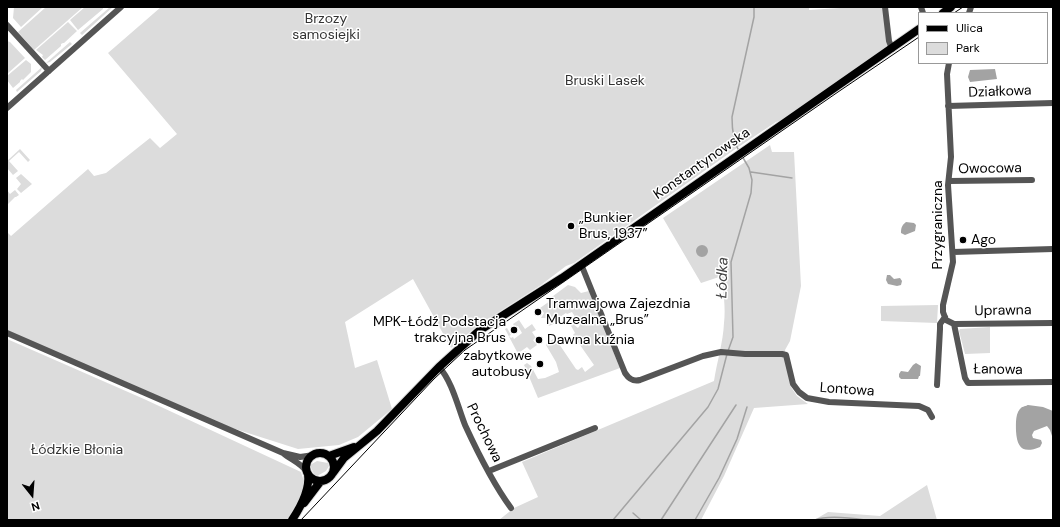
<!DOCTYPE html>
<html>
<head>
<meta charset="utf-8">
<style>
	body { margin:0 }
	#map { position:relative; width:1060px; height:527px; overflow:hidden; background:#fff; font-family:"DM Sans",sans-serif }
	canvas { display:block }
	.frame { position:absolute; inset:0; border:8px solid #000; pointer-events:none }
	.legend { position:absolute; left:918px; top:12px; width:130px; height:52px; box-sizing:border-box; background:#fff; border:1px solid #999; margin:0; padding:5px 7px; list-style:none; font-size:12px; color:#000 }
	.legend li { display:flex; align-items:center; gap:8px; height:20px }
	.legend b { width:20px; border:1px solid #999 }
	.north { position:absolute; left:12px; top:475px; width:40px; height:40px; -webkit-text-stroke:3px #fff; paint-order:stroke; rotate:163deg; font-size:11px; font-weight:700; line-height:16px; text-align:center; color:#000 }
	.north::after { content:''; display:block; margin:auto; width:14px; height:18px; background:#000; clip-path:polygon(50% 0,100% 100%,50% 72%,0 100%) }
</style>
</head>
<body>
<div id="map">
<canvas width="1060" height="527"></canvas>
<div class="frame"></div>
<ul class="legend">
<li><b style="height:5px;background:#000"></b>Ulica</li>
<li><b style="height:11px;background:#dcdcdc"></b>Park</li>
</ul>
<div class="north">N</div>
</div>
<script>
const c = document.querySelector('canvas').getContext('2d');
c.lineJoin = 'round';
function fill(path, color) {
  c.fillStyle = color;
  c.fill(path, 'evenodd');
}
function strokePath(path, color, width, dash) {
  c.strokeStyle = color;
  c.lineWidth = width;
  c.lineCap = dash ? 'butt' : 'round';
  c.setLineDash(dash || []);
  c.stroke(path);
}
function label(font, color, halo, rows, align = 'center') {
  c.font = font + ' "DM Sans",sans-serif';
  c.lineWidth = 3;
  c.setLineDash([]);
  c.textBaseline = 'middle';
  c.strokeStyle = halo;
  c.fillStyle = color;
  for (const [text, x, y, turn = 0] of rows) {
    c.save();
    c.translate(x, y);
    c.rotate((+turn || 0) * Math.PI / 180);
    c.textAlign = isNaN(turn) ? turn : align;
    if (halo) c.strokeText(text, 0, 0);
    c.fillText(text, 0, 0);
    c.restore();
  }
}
const green = new Path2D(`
	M14,7H43L21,27L13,18Z
	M46,7H83L34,50L18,32Z
	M85,7H103V9L78,30L70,20Z
	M110,7H113L82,35L80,33Z
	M161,7H809V10L855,7H883L887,45L886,49L785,119L776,122L734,150L574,263L566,266L541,285L477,326L451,348L413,279L345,322L355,368L377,360L392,409L358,437L339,445L298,449L229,427L7,331V232L11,236L88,169L94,176L106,173L150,138L160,148L177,134L108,53Z
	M68,22L77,31L64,43H63L61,44V46L45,60L42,57L43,55L36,50Z
	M7,41L10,42L25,58L7,74Z
	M70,42L72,44L50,62L46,63Z
	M26,60L31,64V72L23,80L22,79L20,81V82L13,88L7,80V76Z
	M42,67L41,71L17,92L16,90Z
	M770,145L772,152H794L801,286L790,341L785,350L786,364L791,387L797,396L808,404L754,408L724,476L701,520H499L514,508L538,497L522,462L714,381C717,361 723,343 724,323C726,308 723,291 722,276L701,283L663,218Z
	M20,149L30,160L28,162L19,152L9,161L18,171L13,175L7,168V161Z
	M21,174L32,184L21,193L17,189L21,184L16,178Z
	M7,190L10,194L15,190L19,195L16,197H15L8,204L7,203Z
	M568,285L575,287L581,293L589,291L620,368L538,398L525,367L505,329L507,328L511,335L509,336L511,338L513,337L514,339L522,333L518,326L515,327L513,324L519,320L525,329L532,324L536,330L532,332L536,338L533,340L537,345L530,350L527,347L520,352L521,354L525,351L528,355L521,360L524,365L527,363L531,366L538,379L545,378L559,372L556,362L546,345L547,343L555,338L576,369L578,370L582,367L585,372L594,365L573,335L575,333L570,324L572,323L578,328L580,325L572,312L567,314L566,313L560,317L561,320L560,321L549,326L547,323V318H541L544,313L540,308L550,301L549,299Z
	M938,305L937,323L881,321V306Z
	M990,327V353L965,354L959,331L960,329Z
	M7,339L144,399L301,472L305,485L303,492L287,520H7Z
	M317,461L328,463L329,466L326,471L317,476L314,474L310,465Z
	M927,485L937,520H814L828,512L880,516Z`);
const water = new Path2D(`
	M995,69L997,79L970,82L968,77L970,70Z
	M906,222L914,223L916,225L915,231L905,235L901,233C901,228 902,225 906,222Z
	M696 251a6 6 0 1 1 12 0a6 6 0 1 1-12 0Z
	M887,275H890L894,279L900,278L902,281L901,285L897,286L888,284L886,280Z
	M916,363L921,366L920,376H919L918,379H901L899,377V374L901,371L908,372L913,365Z
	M1028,405L1043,407L1053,411V439L1050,430L1047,426L1034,431L1032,435L1033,438L1041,440L1042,443L1040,447C1023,454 1017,448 1016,431C1016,423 1015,412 1022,407C1023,407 1028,405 1028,405Z`);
const stream = new Path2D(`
	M739,151C733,141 732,129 732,117L754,17V7
	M751,172L792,178
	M728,351L733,337L731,262L751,193L752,180L749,168L742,156
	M633,513L641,520
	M613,520L708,407L718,389L727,354
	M661,520L736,405
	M695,520L719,478L737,439L747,407
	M815,520C827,515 852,518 865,520`);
const minor = new Path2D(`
	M885,7L889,41L892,49
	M921,7L923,13
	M969,13L971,7
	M7,25L49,71
	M949,63L947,74L951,157L948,185L953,262L943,305V312L946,320L954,324L965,378L968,383L1053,382
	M948,106L1053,103
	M7,108L121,7
	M949,181L1032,180
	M953,252L1053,249
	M581,264L625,373C629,379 633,382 640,380L703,356L721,352L745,354H782L786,355L793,384L799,392L807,398L829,402L919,406L928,410L932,417
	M954,324L1053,323
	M7,333L283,453L300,457L314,455
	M439,367C452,381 458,407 465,425C477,451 494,485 511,508
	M937,385L940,329V324L945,317
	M283,453C291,460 301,463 307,472
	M489,471L595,428`);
const major = new Path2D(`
	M943,13L951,7
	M306 467a14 14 0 1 1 28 0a14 14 0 1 1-28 0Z
	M329,456L354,447
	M333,473L344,458L377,431L439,367L480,330L562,278L919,29
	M304,503L320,482
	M292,520C300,508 310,489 308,474`);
const tram = new Path2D(`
	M954,13L963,7
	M301,520L434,379L465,350L838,92L919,37`);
const markers = [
	[571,226,4,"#000"],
	[963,240,4,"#000"],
	[538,312,4,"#000"],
	[514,330,4,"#000"],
	[539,340,4,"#000"],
	[540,364,4,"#000"]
];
const parkNames = [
	["Brzozy",326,19],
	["samosiejki",326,35],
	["Bruski Lasek",605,81],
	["Łódzkie Błonia",77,450]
];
const streetNames = [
	["Działkowa",1000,92,-2],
	["Konstantynowska",702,164,-35],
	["Owocowa",990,169,-1],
	["Przygraniczna",938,225,-90],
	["Uprawna",1003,311,-1],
	["Łanowa",998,370,1],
	["Lontowa",847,390,4],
	["Prochowa",484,433,64]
];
const poiNames = [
	["„Bunkier",579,218],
	["Brus, 1937”",579,234],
	["Ago",971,240],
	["Tramwajowa Zajezdnia",546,304],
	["Muzealna „Brus”",546,320],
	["MPK-Łódź Podstacja",506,322,"right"],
	["trakcyjna Brus",506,338,"right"],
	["Dawna kuźnia",547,340],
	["zabytkowe",532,356,"right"],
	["autobusy",532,372,"right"]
];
const waterNames = [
	["Łódka",723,278,-88]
];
fill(green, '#dcdcdc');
fill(water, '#a3a3a3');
strokePath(stream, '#a3a3a3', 1.5);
strokePath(major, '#dbdbdb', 10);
strokePath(minor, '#555', 6);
strokePath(major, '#000', 8);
strokePath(tram, '#000', 1);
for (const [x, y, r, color] of markers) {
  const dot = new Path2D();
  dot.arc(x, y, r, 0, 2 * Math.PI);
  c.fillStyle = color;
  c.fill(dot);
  strokePath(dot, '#fff', 1.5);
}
label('14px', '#333', '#fff', parkNames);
label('14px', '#000', '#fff', streetNames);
label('14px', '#000', '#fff', poiNames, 'left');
label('italic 15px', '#444', '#fff', waterNames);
</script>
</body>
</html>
